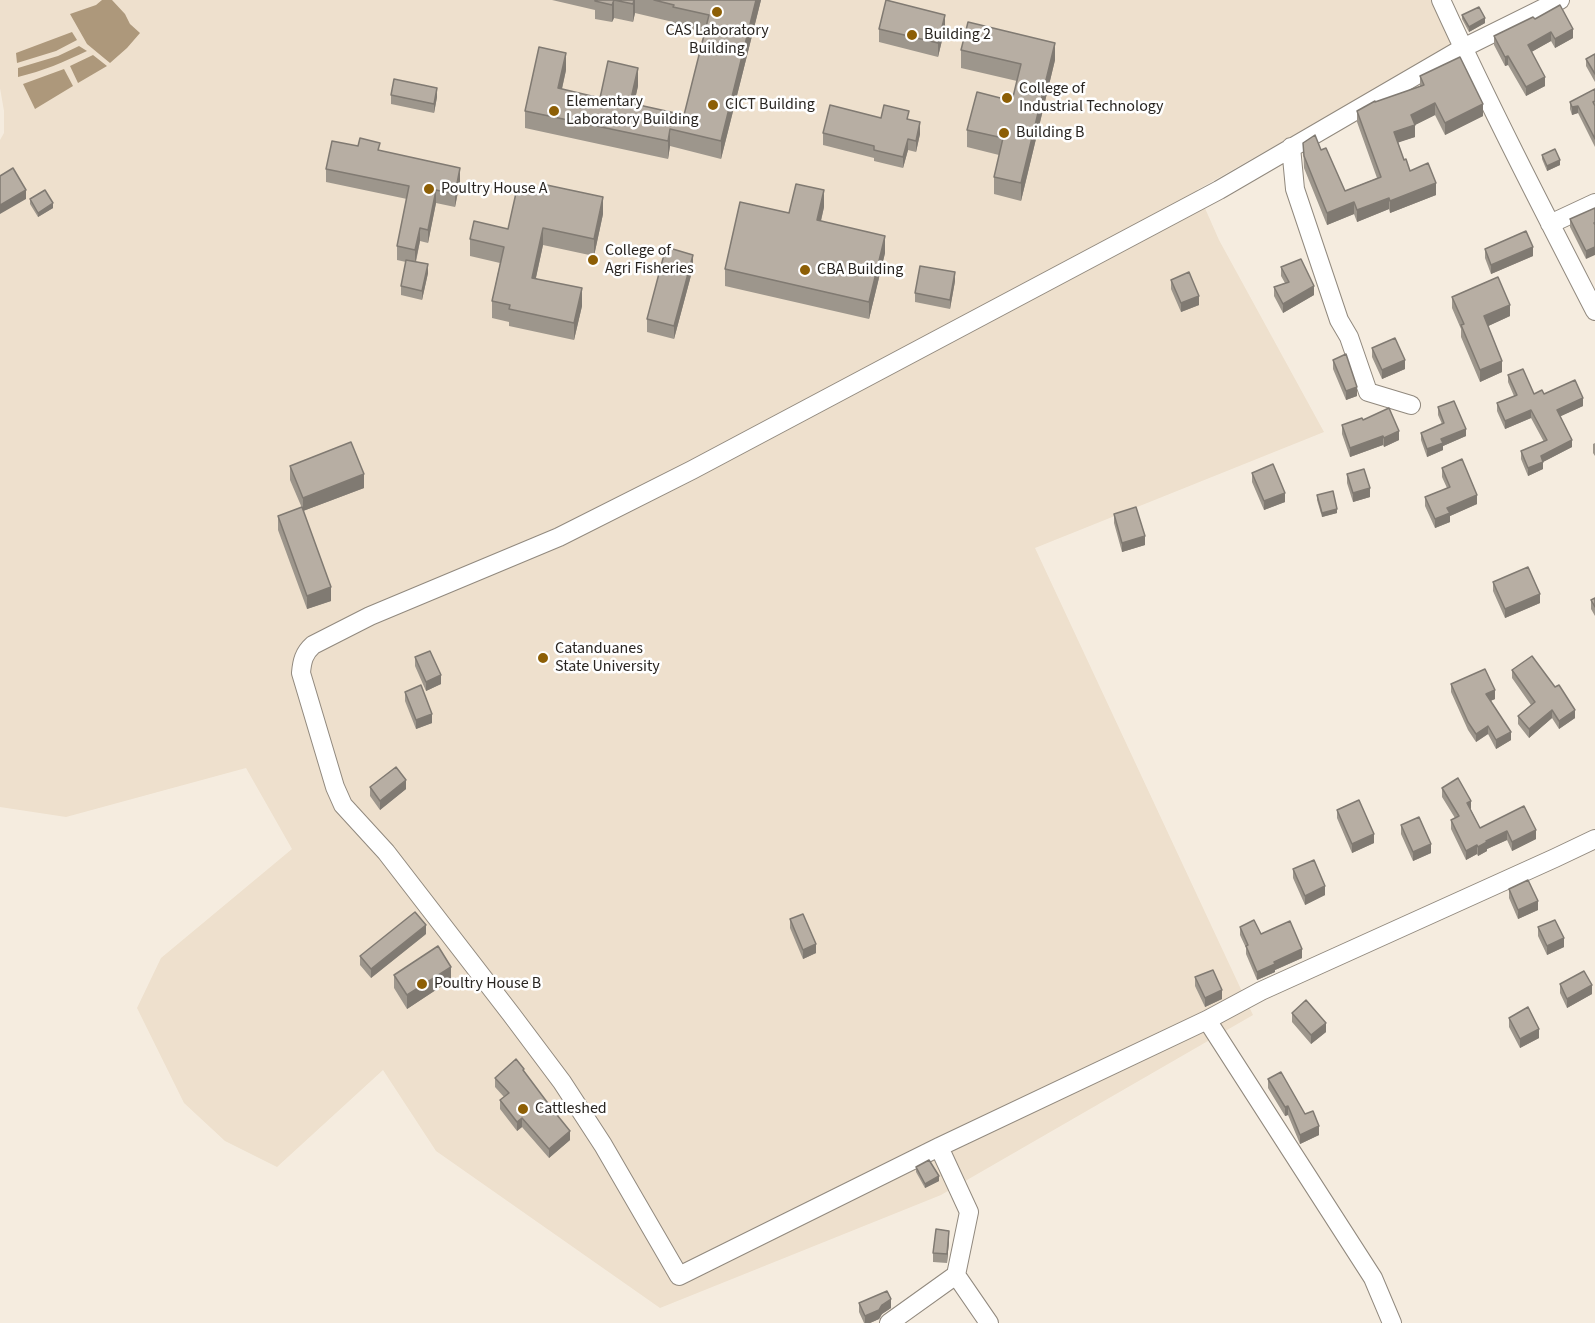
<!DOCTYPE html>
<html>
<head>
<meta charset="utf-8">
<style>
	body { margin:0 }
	canvas { display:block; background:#f5ecdf }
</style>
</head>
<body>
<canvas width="1595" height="1323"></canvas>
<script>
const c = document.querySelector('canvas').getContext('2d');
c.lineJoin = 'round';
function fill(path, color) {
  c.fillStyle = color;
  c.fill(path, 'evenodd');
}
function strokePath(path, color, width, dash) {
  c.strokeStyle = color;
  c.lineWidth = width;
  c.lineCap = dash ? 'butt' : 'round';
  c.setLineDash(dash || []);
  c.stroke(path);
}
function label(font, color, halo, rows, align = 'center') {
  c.font = font + ' "Source Sans 3",sans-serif';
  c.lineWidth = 5;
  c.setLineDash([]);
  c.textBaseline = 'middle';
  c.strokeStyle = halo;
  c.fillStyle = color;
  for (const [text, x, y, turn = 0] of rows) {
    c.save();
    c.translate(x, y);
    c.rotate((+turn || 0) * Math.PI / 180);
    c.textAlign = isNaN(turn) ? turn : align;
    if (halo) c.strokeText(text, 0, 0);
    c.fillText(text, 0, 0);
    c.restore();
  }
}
const built = new Path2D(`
	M0,0H1435L1455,44L1197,190L1219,240L1324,432L1035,548L1253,1015L941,1195L660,1308L436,1151L383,1070L277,1167L225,1141L184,1103L137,1008L161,958L292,849L246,768L66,817L0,807V140L4,133V111L0,88Z`);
const water = new Path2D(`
	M102,0H112L125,14L130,24L140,33L127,48L110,63L87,44L70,14L96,5Z
	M72,32L77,40L56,51L17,63L16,53Z
	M79,46L87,51C64,62 43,71 18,77V68L58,56Z
	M93,55L107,66L78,83L70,66Z
	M64,69L73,86L35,109L23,84Z`);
const minor = new Path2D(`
	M1441,0C1489,105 1542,208 1595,311
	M1560,0L1463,48L1219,190L692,470L559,537L370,616L313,645C304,653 302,661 301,673L335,787L343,805L386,852L511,1014L562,1082L603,1145L679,1276L939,1147L1207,1020L1261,991L1555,858L1595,839
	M1291,147L1295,189L1339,320L1349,337L1368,392L1411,405
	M1550,224L1595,203
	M1207,1020L1373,1278L1392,1323
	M939,1147L969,1212L956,1275L989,1323
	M889,1323L956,1275`);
const wall = new Path2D(`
	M552,0H761L721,159L670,146L668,159L525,128V111L566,70L562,89L600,98L638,86L634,104L684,115L705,32L673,25V22L635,13L633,22L614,18L612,22L595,19V10Z
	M1462,15L1485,23L1469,32L1462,19Z
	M1535,19L1573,38L1555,48L1551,41L1531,52L1545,86L1526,96L1508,65L1505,66L1494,45V36Z
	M945,28L938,57L879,42V29Z
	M961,50L1055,60L1021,201L994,194V177L999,155L967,147V130L1012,101L1017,81L961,68Z
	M1595,54V82L1586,66V59Z
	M1420,76L1483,116L1445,135L1435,115L1415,125V137L1398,142L1404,160L1410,171L1436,195L1390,213L1389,209L1357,222L1354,214L1327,225L1304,168L1303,143L1321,150L1345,191L1377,178L1357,122V111L1375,102L1420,87Z
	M1595,89V147L1578,113L1572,115L1570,109V102Z
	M391,95L437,97L434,113L391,104Z
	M881,118L909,119L920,134L916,152L908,150L903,168L874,161V158L823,145V133Z
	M380,150L460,182L455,207L436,203L428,243L420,241L416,262L428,273L422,300L401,295V286L406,262L397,260V246L407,199L326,182V169Z
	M1542,155L1560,165L1547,171L1542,159Z
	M30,199L53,208L38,217L30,204Z
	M824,207L821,221L885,253L869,319L725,286V269L789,213Z
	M1595,208L1586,259L1570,227V219Z
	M603,214L594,256L543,245L536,278L582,306L574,340L509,326V322L492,318V301L500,263L470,256V239L508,229Z
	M1485,249L1533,256L1491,274L1485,258Z
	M1281,267L1314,295L1283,313L1274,296V287L1285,283L1281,276Z
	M693,268L674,339L647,332V319Z
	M1171,280L1199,305L1181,312L1171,289Z
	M955,281L950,309L915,302V293Z
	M1452,297L1510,316L1488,326L1502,372L1480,382L1461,337V329L1452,308Z
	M1372,348L1405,369L1382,379L1372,357Z
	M1333,360L1357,396L1346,400L1333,369Z
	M1508,375L1534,394H1544L1583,406L1560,416L1572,447L1543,462V469L1528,476L1521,459V451L1544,442L1531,418L1505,429L1497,411V403L1514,396L1508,382Z
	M1438,407L1466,436L1443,446V450L1427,457L1421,440V433L1442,424L1438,415Z
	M1363,420L1399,440L1384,447L1383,445L1350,457L1342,434V425Z
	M1595,443V456L1593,453V444Z
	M290,466L364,488L303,511L331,601L307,609L278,530V516L302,508L290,480Z
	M1442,468L1477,504L1450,516V522L1435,528L1425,506V497L1447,488L1442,477Z
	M1252,473L1285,502L1264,510L1252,482Z
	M1347,474L1370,497L1353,502L1347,483Z
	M1317,495L1337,513L1322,517L1317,500Z
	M1114,514L1145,545L1122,552L1114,523Z
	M1493,582L1540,603L1505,618L1493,591Z
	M1595,598V616L1591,609V600Z
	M415,657L441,684L426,691L415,666Z
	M1512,670L1575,718L1559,729L1552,718L1529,738L1518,724V716L1531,705L1512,678Z
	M1451,684L1495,699L1490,701L1511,740L1496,749L1488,734L1476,742L1468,730L1451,692Z
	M405,692L432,723L416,729L405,701Z
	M370,787L406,789L380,810L370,796Z
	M1442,788L1471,810L1480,828L1524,806L1536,839L1512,851L1507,840L1487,849V851L1478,856L1477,854L1466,860L1451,829V820L1455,818L1442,797Z
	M1337,810L1374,843L1352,853L1337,818Z
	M1401,825L1431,853L1413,861L1401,834Z
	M1293,869L1325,895L1305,905L1293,878Z
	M1509,889L1538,910L1518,919L1509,898Z
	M790,919L816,953L803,959L790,928Z
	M1240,927L1261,934L1302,958L1275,970V972L1257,980L1246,954V948L1240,935Z
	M1538,927L1564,947L1547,955L1538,936Z
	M426,934L371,978L360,965V956Z
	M394,975L451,980L407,1009L394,988Z
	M1195,977L1222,999L1205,1007L1195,986Z
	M1560,984L1592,994L1567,1008L1560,993Z
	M1292,1013L1326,1032L1311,1044L1292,1022Z
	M1509,1018L1539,1038L1520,1048L1509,1027Z
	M524,1071L570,1140L549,1158L522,1127L517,1131L500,1109V1100L504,1097L495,1087V1078Z
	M1268,1079L1305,1114L1319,1135L1300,1144L1288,1115L1285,1116L1268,1088Z
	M916,1167L939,1181L925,1188L916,1172Z
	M949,1240L947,1263L933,1262V1253Z
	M859,1303L891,1308L882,1314L879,1319L870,1323H864L859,1312Z`);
const shadedWall = new Path2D(`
	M614,0V18L612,22V5Z
	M634,0H635V13L633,22V4Z
	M756,0H761L721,159V141Z
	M945,15V28L938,57V43Z
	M1485,18V23L1469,32V27Z
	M1573,29V38L1555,48V39Z
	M1551,32V41L1528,54V45Z
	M1055,43V60L1021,201V183Z
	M566,53V70L558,106V88Z
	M1508,56V65L1505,66V57Z
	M638,68V86L630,121V103Z
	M1545,77V86L1526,96V87Z
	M437,88V97L434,113V104Z
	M1435,103V115L1413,126L1415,125V137L1394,144V132L1411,115Z
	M1483,104V116L1445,135V123Z
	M1578,106V113L1572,115V107Z
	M920,122V134L916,152V141Z
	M670,129V146L668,159V141Z
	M908,139V150L903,168V157Z
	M1560,160V165L1547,171V166Z
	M460,168V182L455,207V194Z
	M1436,183V195L1390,213V201Z
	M26,190V199L0,214V205Z
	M436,190V203L428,243V230Z
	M824,190V207L817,237V220Z
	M603,197V214L594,256V239Z
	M1389,198V209L1357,222V210Z
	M1354,202V214L1327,225V213Z
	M53,203V208L38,217V213Z
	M420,228V241L415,264V250Z
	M543,228V245L532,295V278Z
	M885,236V253L869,319V302Z
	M1533,247V256L1491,274V265Z
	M1595,247V255L1586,259V251Z
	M693,255V268L674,339V326Z
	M428,264V273L422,300V291Z
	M955,272V281L950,309V300Z
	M1314,286V295L1283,313V304Z
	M582,288V306L574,340V323Z
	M1199,296V305L1181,312V303Z
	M1510,305V316L1484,328V316Z
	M1405,360V369L1382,379V370Z
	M1502,361V372L1480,382V370Z
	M1357,387V396L1346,400V391Z
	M1583,398V406L1557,418V410Z
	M1531,410V418L1505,429V421Z
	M1466,429V436L1443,446V450L1427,457V449L1441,439Z
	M1399,431V440L1384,447V438Z
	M1383,436V445L1350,457V448Z
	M1572,440V447L1543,462V469L1528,476V468L1541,456Z
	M364,474V488L303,511V498Z
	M1370,488V497L1353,502V493Z
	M1285,493V502L1264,510V501Z
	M1477,495V504L1450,516V522L1435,528V519L1447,508Z
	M1337,509V513L1322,517V513Z
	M1145,536V545L1122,552V543Z
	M331,587V601L307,609V596Z
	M1540,594V603L1505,618V609Z
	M441,675V684L426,691V682Z
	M1495,690V699L1486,703V694Z
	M1552,710V718L1529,738V729Z
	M1575,710V718L1559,729V721Z
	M432,714V723L416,729V720Z
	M1488,726V734L1476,742V734Z
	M1511,732V740L1496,749V740Z
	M406,780V789L380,810V801Z
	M1471,801V810L1467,803Z
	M1536,830V839L1512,851V842Z
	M1507,831V840L1487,849V851L1478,856V847L1486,841Z
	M1374,834V843L1352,853V844Z
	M1431,844V853L1413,861V852Z
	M1477,845V854L1466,860V851Z
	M1325,886V895L1305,905V896Z
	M1538,901V910L1518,919V910Z
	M426,925V934L371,978V969Z
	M1564,938V947L1547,955V946Z
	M816,944V953L803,959V950Z
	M1302,949V958L1275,970V972L1257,980V972L1274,962Z
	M451,967V980L407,1009V995Z
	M1592,985V994L1567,1008V999Z
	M1222,990V999L1205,1007V998Z
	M1326,1023V1032L1311,1044V1035Z
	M1539,1029V1038L1520,1048V1039Z
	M1288,1106V1115L1285,1116V1107Z
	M522,1118V1127L517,1131V1122Z
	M1319,1126V1135L1300,1144V1135Z
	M570,1131V1140L549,1158V1149Z
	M939,1176V1181L925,1188V1184Z
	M949,1231V1240L947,1263V1254Z
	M891,1299V1308L882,1314L879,1319L870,1323H865V1316Z`);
const building = new Path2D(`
	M595,0H614L612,5L595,1Z
	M614,0H634L633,4Z
	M654,0H756L721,141L670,129L668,141L525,111L539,47L566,53L558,88L600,98L608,61L638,68L630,103L684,115L709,15L673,7L674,5Z
	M886,0L945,15L938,43L879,29Z
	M1560,5L1573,29L1555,39L1551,32L1528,45L1545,77L1526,87L1508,56L1505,57L1494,36L1533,17L1535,19Z
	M1479,7L1485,18L1469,27L1462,15Z
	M968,22L1055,43L1021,183L994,177L1003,138L967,130L977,92L1012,101L1021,64L961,50Z
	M1595,54V74L1586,59Z
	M1460,57L1483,104L1445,123L1435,103L1411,115L1415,125L1394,132L1404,160L1406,159L1410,171L1428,163L1436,183L1390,201L1389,198L1357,210L1354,202L1327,213L1304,156L1303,143L1315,135L1321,150L1326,148L1345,191L1381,177L1357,111L1375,101V102L1424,85L1420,76Z
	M394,79L437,88L434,104L391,95Z
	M1595,89V101L1593,102L1595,106V139L1578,106L1572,107L1570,102Z
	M830,105L881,118L884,105L909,111L907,119L920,122L916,141L908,139L903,157L874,150V146L823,133Z
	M360,138L380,143L378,150L460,168L455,194L436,190L428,230L420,228L415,250L397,246L409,186L326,169L332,141L358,146Z
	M1555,149L1560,160L1547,166L1542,155Z
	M13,168L26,190L0,205V176Z
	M518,184L541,189L542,184L603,197L594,239L543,228L532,278L582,288L574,323L509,309L510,305L492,301L504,247L470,239L474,221L508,229Z
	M796,184L824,190L817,220L885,236L869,302L725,269L740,202L789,213Z
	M45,190L53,203L38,213L30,199Z
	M1595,208V222L1594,223L1595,225V247L1586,251L1570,219Z
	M1526,231L1533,247L1491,265L1485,249Z
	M666,247L693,255L674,326L647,319Z
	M1301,259L1314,286L1283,304L1274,287L1289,282L1281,267Z
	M406,260L428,264L422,291L401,286Z
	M920,266L955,272L950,300L915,293Z
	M1189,272L1199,296L1181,303L1171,280Z
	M1498,277L1510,305L1484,316L1502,361L1480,370L1461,325L1464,324L1452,297Z
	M1395,338L1405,360L1382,370L1372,348Z
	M1346,354L1357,387L1346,391L1333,360Z
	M1523,369L1534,394L1542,390L1544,394L1575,380L1583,398L1557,410L1572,440L1541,456L1543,462L1528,468L1521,451L1547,440L1531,410L1505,421L1497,403L1517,395L1508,375Z
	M1454,401L1466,429L1441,439L1443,443L1427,449L1421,433L1444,423L1438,407Z
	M1389,408L1399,431L1384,438L1383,436L1350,448L1342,425L1362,418L1363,420Z
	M351,442L364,474L303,498L290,466Z
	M1462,459L1477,495L1447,508L1450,513L1435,519L1425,497L1450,487L1442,468Z
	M1273,464L1285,493L1264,501L1252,473Z
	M1364,469L1370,488L1353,493L1347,474Z
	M1333,491L1337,509L1322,513L1317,495Z
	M302,507L331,587L307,596L278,516Z
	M1136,507L1145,536L1122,543L1114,514Z
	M1528,567L1540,594L1505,609L1493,582Z
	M1595,598V607L1591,600Z
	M430,651L441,675L426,682L415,657Z
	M1532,656L1555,687L1559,685L1575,710L1559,721L1552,710L1529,729L1518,716L1535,702L1512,670Z
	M1485,669L1495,690L1486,694L1511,732L1496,740L1488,726L1476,734L1468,722L1451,684Z
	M421,685L432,714L416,720L405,692Z
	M396,767L406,780L380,801L370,787Z
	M1458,778L1471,801L1467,803L1480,828L1524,806L1536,830L1512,842L1507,831L1486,841L1487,842L1478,847L1477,845L1466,851L1451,820L1459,816L1442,788Z
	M1359,800L1374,834L1352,844L1337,810Z
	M1419,817L1431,844L1413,852L1401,825Z
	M1314,860L1325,886L1305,896L1293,869Z
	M1528,880L1538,901L1518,910L1509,889Z
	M415,912L426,925L371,969L360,956Z
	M803,914L816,944L803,950L790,919Z
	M1254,920L1261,934L1290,921L1302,949L1274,962L1275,964L1257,972L1246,946L1248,945L1240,927Z
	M1555,920L1564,938L1547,946L1538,927Z
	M438,946L451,967L407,995L394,975Z
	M1213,970L1222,990L1205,998L1195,977Z
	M1584,971L1592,985L1567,999L1560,984Z
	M1306,1000L1326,1023L1311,1035L1292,1013Z
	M1528,1007L1539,1029L1520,1039L1509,1018Z
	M516,1059L524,1069L523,1070L553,1110L570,1131L549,1149L522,1118L517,1122L500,1100L509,1093L495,1078Z
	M1281,1072L1305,1114L1313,1111L1319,1126L1300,1135L1288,1106L1285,1107L1268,1079Z
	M929,1160L939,1176L925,1184L916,1167Z
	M936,1229L949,1231L947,1254L933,1253Z
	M887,1291L891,1299L882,1305L879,1310L865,1316L859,1303Z`);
const markers = [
	[717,12,6,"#8d5f06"],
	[912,35,6,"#8d5f06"],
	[1007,98,6,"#8d5f06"],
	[713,105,6,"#8d5f06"],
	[554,111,6,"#8d5f06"],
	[1004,133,6,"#8d5f06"],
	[429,189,6,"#8d5f06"],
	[593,260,6,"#8d5f06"],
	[805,270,6,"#8d5f06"],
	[543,658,6,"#8d5f06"],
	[422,984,6,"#8d5f06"],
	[523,1109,6,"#8d5f06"]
];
const poiNames = [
	["CAS Laboratory",717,31,"center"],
	["Building",717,49,"center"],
	["Building 2",924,35],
	["College of",1019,89],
	["Industrial Technology",1019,107],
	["Elementary",566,102],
	["Laboratory Building",566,120],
	["CICT Building",725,105],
	["Building B",1016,133],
	["Poultry House A",441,189],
	["College of",605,251],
	["Agri Fisheries",605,269],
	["CBA Building",817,270],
	["Catanduanes",555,649],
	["State University",555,667],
	["Poultry House B",434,984],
	["Cattleshed",535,1109]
];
fill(built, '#eee0cd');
fill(water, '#ad987b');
strokePath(minor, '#91897e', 20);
strokePath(minor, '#fff', 18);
fill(wall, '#9d968c');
fill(shadedWall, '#807a72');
fill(building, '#b7aea3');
strokePath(building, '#807a72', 1.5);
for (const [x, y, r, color] of markers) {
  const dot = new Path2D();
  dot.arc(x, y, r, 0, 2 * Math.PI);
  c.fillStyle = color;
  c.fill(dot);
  strokePath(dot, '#fff', 2);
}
label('16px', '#292521', '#fff', poiNames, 'left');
</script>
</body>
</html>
